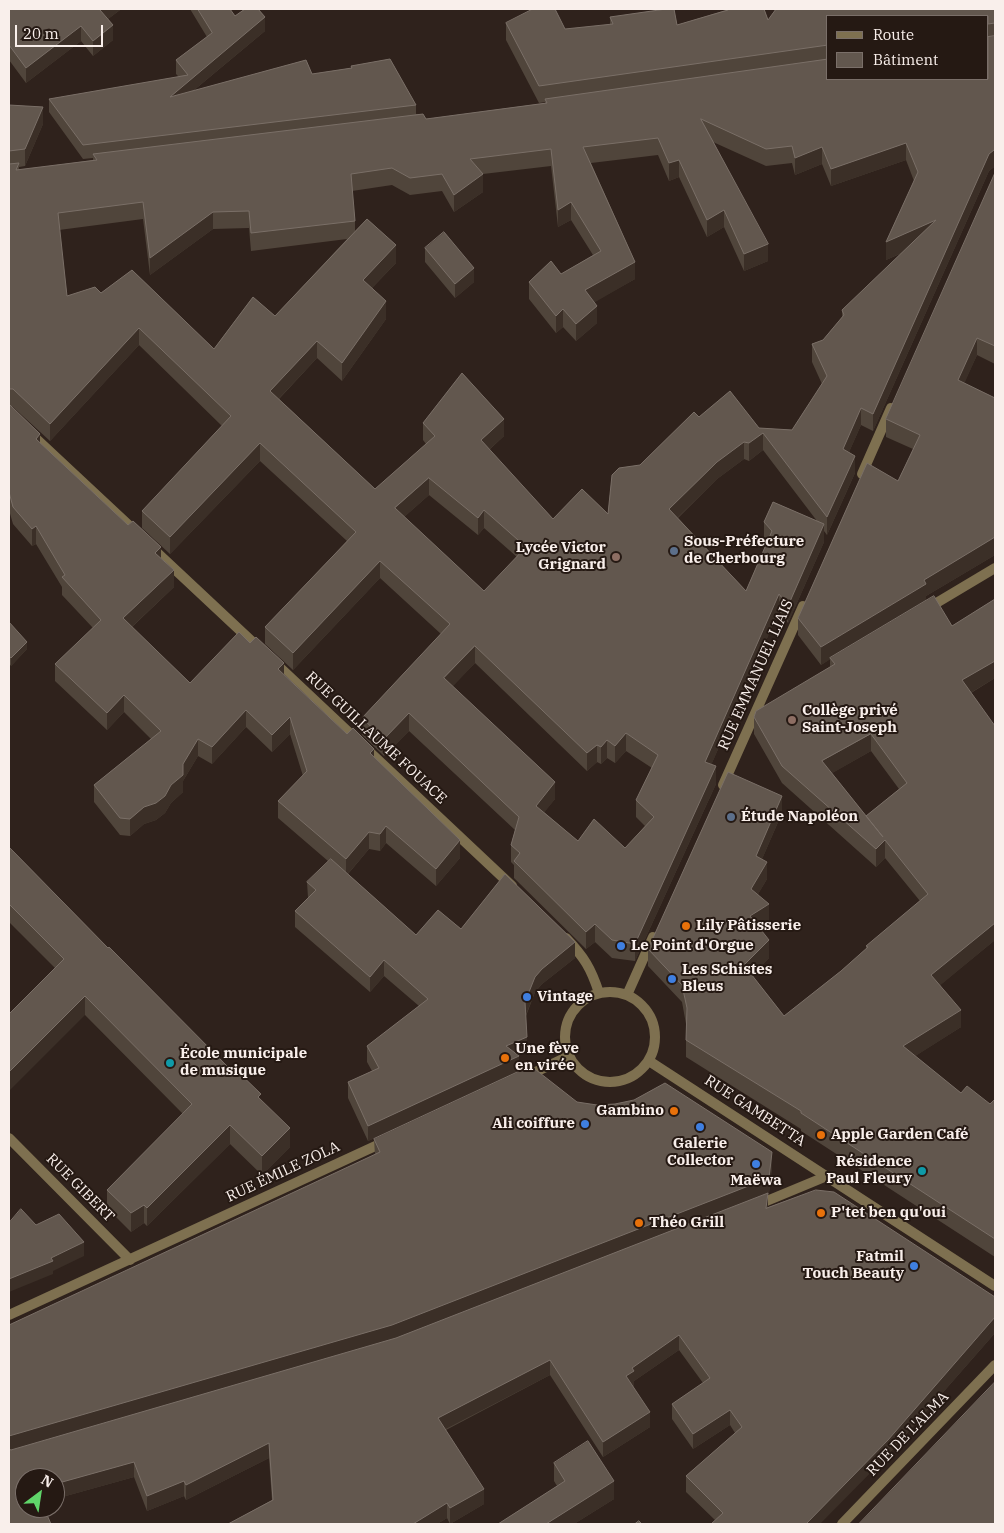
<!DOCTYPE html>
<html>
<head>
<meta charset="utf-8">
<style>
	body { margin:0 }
	#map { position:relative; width:1004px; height:1533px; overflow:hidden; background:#2f221c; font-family:"IBM Plex Serif",serif }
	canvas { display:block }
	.frame { position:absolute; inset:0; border:10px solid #f9efeb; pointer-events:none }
	.legend { position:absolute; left:826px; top:15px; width:162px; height:65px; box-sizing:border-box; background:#251913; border:1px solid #7a6f69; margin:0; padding:6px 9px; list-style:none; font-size:15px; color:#f9efeb }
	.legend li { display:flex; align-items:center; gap:10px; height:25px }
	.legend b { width:25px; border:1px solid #7a6f69 }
	.north { position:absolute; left:15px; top:1468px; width:50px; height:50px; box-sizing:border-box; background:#251913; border:1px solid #7a6f69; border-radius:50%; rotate:31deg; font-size:14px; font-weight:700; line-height:20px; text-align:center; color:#f9efeb }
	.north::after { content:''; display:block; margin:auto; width:18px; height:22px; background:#60d56a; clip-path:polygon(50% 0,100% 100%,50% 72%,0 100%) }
	.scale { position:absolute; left:15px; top:25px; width:88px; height:22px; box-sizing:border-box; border:2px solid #f9efeb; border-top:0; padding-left:6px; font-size:15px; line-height:18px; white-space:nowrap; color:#f9efeb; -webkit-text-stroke:4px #251913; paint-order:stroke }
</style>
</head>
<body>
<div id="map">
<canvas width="1004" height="1533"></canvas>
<div class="frame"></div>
<ul class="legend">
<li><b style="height:6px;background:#7e7050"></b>Route</li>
<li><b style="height:14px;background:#62574e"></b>Bâtiment</li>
</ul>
<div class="north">N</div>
<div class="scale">20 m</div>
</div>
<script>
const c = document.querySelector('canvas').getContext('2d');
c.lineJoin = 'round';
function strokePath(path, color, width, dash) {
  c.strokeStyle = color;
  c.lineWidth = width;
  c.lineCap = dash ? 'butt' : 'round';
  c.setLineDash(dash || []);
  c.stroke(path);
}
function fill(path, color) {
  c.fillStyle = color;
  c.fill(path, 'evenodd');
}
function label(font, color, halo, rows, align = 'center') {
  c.font = font + ' "IBM Plex Serif",serif';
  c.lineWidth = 4;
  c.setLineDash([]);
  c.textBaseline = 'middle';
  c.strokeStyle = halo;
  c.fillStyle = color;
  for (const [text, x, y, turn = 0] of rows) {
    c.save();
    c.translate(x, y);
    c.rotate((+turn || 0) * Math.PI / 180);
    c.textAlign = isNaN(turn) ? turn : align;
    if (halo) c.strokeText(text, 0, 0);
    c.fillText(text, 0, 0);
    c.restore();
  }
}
const minor = new Path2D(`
	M928,608L995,568
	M9,1138L130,1260
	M757,1205L827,1176
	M842,1524L995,1365`);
const tertiary = new Path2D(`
	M31,434L137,533
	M862,474L891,408
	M151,547L261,650
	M275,663L512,886
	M723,785L803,606
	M566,938C584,957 591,968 599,993
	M565 1037a45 45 0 1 1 90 0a45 45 0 1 1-90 0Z
	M627,995L653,937
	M649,1061L995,1286
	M525,1077L569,1056
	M9,1315L384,1142`);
const wall = new Path2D(`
	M9,9H120V10L108,19L113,40L93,56L81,41L26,83L9,60Z
	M190,9H230L235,16L245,9H258L265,17V31L193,91L306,60L312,74L351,68V66L390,59L416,105V114H423L426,119L545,103V102L539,103L506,40V23L533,9H555L565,29L610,25V17L666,9H674L677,25L726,10V9H764L768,20L776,9H995V168L994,167L989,171L873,431L861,425L849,452L855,456V473L827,535L824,531V542L788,623L779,611L711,765L716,766V784L635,961L612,958L595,942L586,949L514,878V865L511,862V845L515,830L409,731L384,756L362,735V718L441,634L380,578L293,670L265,644V627L347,541L260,461L170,554L142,528V511L222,426L139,345L50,441L13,407L11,406L40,434V443L128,525L133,521L161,547V558L174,570V587L132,627L190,683L239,632L250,643L256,637L284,663V674L347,734L353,728L374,749V758L460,840V858L436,886L386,843L380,851L369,849L348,874L416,935L438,910L461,929L505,874L575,942V958L542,984L535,992L526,1016L527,1052L518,1056L519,1072L368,1141L348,1098V1082L372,1071L367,1062V1046L419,1006L384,976L370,992L295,927V911L308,898L307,882L328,861L278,818V801L303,776L290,734L272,752L246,727L212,764L198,756L183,781V792L171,803L165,813L156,820L144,824L130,836L120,835L94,802V785L151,739L124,712L107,730L55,681V664L93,628L62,595V587L36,544L32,546L13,524L9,510V105L43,107V124L25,166L19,167V170L93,160V158L83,159L49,112V99L179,77L176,74V60L207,37ZM828,16H988V79H828ZM713,142L766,166L792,163L795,175L822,164L831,186L906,160L914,181L886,242V260L902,253L842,310V317L823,340L812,344V362L822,384L792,430L759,428L730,391L699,417L694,412L640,465L619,468L612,475L608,514L582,489L553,519L489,450L504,436V419L462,373L423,423V440L426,444L375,489L279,399L317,358L342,381L386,319V301L372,288L396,263V245L367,219L355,231V221L352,191L392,185L410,195L442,191L454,212L483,192V174L551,166L558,227L571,220L593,255L561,274L551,261L529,282V299L556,333L563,327L576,341L597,323V306L594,302L635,279V262L591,163L658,155L669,181L679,177L707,237L724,227L744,271L768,261V244ZM143,219L150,275L213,229L249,228L251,251L347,239L275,316L253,297L214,349L132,270L101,293L95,287L67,296L59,230ZM763,450L817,521L773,502L764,522V540L767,542L746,591L678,518L717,479L744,459L749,461ZM429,495L478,535L484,528L517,557L484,591L404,517ZM475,663L587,771L597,762L601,764L607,758L615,763L626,751L652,768L636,800V817L645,826L625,848L594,819L578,841L544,812L555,799V782L452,686Z
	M995,173V364L977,355L964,383L995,398V555L926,596V600L952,626L995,599V678L971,693L995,940L940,985L961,1027L915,1056L961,1093L990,1104L995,1099V1257L801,1131V1129L686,1057V1024L682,1002L648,966V949L782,813L762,859L767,879L758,894L769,921L759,927L769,958L752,975L784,1016L841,971L866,949V946L920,901L885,858L876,867L782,783L754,734V717L830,667V659L821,665L798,635V618L898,481L913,449L886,437V419ZM871,751L899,789L866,816L832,773Z
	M425,248L474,282L455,298L425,262Z
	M9,622L27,649L11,666L9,663Z
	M9,847L108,948L261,1100L290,1147L262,1175L230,1144L147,1226L144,1223L131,1232L107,1208V1190L183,1114L85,1015L55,968L9,922Z
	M577,1102L772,1167L769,1193L768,1194V1207L995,1297V1333L888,1455L715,1520L686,1492V1476L735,1433L730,1425L693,1449L672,1419V1404L703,1383L679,1350L634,1381V1386H633L650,1427L603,1457L550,1375L446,1430L484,1504L450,1524L447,1518L437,1524H228L272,1500L269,1458L186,1500L184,1496L147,1511L134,1477L55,1499V1478L9,1524L375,1155L374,1139Z
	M554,1463L614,1499L574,1524H498L557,1486L554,1481Z`);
const shadedWall = new Path2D(`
	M102,9H120V10L100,25V10Z
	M265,17V31L170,110V97Z
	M113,25V40L93,56V41Z
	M81,26V41L26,83V68Z
	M43,107V124L25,166V149Z
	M906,143V160L831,186V169Z
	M822,147V164L795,175V158Z
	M994,150V167L989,171L873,431V414L989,154Z
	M679,160V177L669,181V163Z
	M483,174V192L454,212V195Z
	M571,202V220L558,227V210Z
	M724,210V227L707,237V220Z
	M213,212V229L150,275V258Z
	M936,220V237L886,260V242Z
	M768,244V261L744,271V254Z
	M396,245V263L363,297V280Z
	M635,262V279L585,308V290Z
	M474,268V282L455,298V284Z
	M386,301V319L342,381V363Z
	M597,306V323L576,341V324Z
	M563,309V327L556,333V316Z
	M139,328V345L50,441V424Z
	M977,338V355L958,398V380Z
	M317,341V358L270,408V391Z
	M861,408V425L843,466V449Z
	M504,419V436L481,457V440Z
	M763,433V450L749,461V443Z
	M40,434V451L36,439Z
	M744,442V459L717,479L669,526V509L717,462Z
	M260,443V461L170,554V537Z
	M855,456V473L827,535V517Z
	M429,478V495L395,525V508Z
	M484,510V528L478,535V518Z
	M824,524V542L788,623V606Z
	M36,526V544L32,546V529Z
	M995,537V555L926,596V601L821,665V647L924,580Z
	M161,547V564L155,553Z
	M380,561V578L293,670V653Z
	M174,570V587L123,635V618Z
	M779,594V611L705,779V762Z
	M27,642V649L11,666V658Z
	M475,646V663L444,696V678Z
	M995,661V678L962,698V680Z
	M284,663V680L278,669Z
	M124,695V712L107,730V713Z
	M246,710V727L212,764V747Z
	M409,713V731L384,756V739Z
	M290,717V734L272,752V735Z
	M626,733V751L615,763V746Z
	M871,734V751L822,779V761Z
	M198,739V756L183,781V792L171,803L165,813L156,820L144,824L130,836V819L144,807L183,764Z
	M607,740V758L601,764V747Z
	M597,745V762L587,771V753Z
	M374,749V766L370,753Z
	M716,766V784L635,961V944Z
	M555,782V799L536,823V806Z
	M782,796V813L756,873V856Z
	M386,826V843L380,851V834Z
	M369,832V849L346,876V859Z
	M460,840V858L436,886V869Z
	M885,840V858L876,867V849Z
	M767,862V879L751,906V889Z
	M769,904V921L750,933V916Z
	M995,923V940L931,993V975Z
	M595,924V942L586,949V932Z
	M769,940V958L744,983V965Z
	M575,942V958L542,984L535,992L525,1017V1002L535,977L542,969Z
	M384,960V976L370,992V977Z
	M85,996V1015L9,1091V1072Z
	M961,1010V1027L903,1064V1046Z
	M527,1037V1052L506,1062V1046Z
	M519,1056V1072L368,1141V1126Z
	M230,1125V1144L147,1226V1208Z
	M290,1128V1147L262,1175V1156Z
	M772,1152V1167L769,1193L768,1194V1208L392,1340L9,1451V1436Z
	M144,1205V1223L131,1232V1213Z
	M84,1242V1256L53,1271V1274L9,1292V1279Z
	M995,1317V1333L888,1455L820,1524H806Z
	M679,1335V1350L634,1381V1386L626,1391V1376L632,1368Z
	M550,1360V1375L438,1433V1418Z
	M730,1410V1425L693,1449V1434Z
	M650,1412V1427L603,1457V1442Z
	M269,1443V1458L186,1500V1485Z
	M134,1462V1477L55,1499V1484Z
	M184,1481V1496L147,1511V1496Z
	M614,1481V1499L574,1524H546Z
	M484,1489V1504L450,1524V1508Z
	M447,1503V1518L437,1524H413Z`);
const building = new Path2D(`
	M9,9H102L100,10L113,25L93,41L81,26L26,68L9,45Z
	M198,9H230L235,16L245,9H258L265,17L170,97L306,60L312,74L352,68L351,66L390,59L416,105L83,145L49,99L188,75L176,60L212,33Z
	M533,9H555L565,29L613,24L610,17L666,9H674L677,25L728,10V9H764L768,20L776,9H995V23L988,24V16H828V45L539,86L506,23Z
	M995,36V151L994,150L989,154L873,414L861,408L843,449L855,456L827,517L763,433L749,443L744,442L717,462L669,509L746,591L772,531L764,522L773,502L824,524L788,606L779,594L705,762L716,766L635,944L612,940L595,924L586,932L514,861L520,853L511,845L519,817L409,713L384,739L362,718L450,624L380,561L293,653L265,627L356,532L260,443L170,537L142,511L231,416L139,328L50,424L13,389H9V164L19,163L16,170L97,160L93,154L423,114L426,119L547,103L545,99L828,59V79H988V37ZM701,119L766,149L792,146L795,158L822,147L831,169L906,143L918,172L886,242L936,220L842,310L844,315L823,340L812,344L827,376L792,430L759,428L730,391L699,417L694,412L640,465L619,468L612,475L608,514L582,489L553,519L481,440L504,419L462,373L423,423L435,436L375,489L270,391L317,341L342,363L386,301L363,280L396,245L367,219L275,316L253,297L214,349L132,270L101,293L95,287L67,296L58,213L143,202L150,258L213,212L249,211L251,233L355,221L351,174L392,168L410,178L442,174L454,195L483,174L470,159L551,149L558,210L571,202L601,251L561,274L551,261L529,282L556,316L563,309L576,324L597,306L585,290L635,262L583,147L658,138L669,163L679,160L707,220L724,210L744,254L768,244ZM429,478L478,518L484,510L526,547L484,591L395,508ZM475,646L587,753L597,745L601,747L607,740L615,746L626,733L658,755L636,800L654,817L625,848L594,819L578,841L536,806L555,782L444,678Z
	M9,105L43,107L25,149L9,151Z
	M995,173V346L977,338L958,380L995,398V537L924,580L926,584L821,647L798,618L867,463L898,481L920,435L886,419Z
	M444,232L474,268L455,284L425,248Z
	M9,404L40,434L36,439L128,525L133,521L161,547L155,553L174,570L123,618L190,683L239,632L250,643L256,637L284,663L278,669L347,734L353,728L374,749L370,753L460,840L436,869L386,826L380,834L369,832L346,859L278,801L307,771L290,717L272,735L246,710L212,747L198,739L183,764V775L171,785L165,796L156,803L144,807L130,819L120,818L94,785L161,731L124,695L107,713L55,664L101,620L62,577L65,575L36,526L32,529L13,507L9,492Z
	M934,596L952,626L995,599V661L962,680L995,726V923L931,975L961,1010L903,1046L961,1093L967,1086L990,1104L995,1099V1239L801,1113V1111L686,1040L687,1008L682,985L648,949L728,772L782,796L756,856L767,862L751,889L769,904L750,916L769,940L744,965L784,1016L841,971L868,947L866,946L928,894L885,840L876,849L782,766L754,717L756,711L835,664L830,658ZM871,734L907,783L866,816L883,837L822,761Z
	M9,622L27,642L11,658L9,656Z
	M9,847L108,948L109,947L229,1068L232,1066L261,1094L258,1097L290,1128L262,1156L230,1125L147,1208L144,1205L131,1213L107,1190L192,1104L85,996L9,1072V1014L64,959L9,904Z
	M331,859L416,935L438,910L461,929L505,874L575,942L542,969L535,977L525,1002L527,1037L506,1046L519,1056L368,1126L348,1082L379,1068L367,1046L428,999L384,960L370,977L295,911L316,890L307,882Z
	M531,1066L577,1102L597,1105L615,1104L634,1100L665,1083L772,1152L769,1178L392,1325L9,1436V1325L380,1152L374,1139Z
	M816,1190L834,1192L995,1297V1317L888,1440L806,1524H711L723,1513L686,1476L742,1427L730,1410L693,1434L672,1404L710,1378L679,1335L632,1368L634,1371L626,1376L650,1412L603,1442L550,1360L438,1418L484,1489L450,1508L447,1503L413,1524H228L273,1500L269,1443L186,1485L184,1481L147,1496L134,1462L55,1484V1478H25V1508H44L51,1524H9V1449L11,1450L396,1338L768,1193L766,1208Z
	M21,1209L36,1225L59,1214L84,1242L51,1258L53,1261L9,1279V1223Z
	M995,1382V1524H859Z
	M588,1441L614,1481L546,1524H498L565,1481L554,1463Z
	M639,1521L642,1524H635Z`);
const markers = [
	[674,551,5,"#5c6f8a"],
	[616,557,5,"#8d6e63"],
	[792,720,5,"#8d6e63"],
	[731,817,5,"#5c6f8a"],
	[686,926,5,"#e8710a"],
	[621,946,5,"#3f7fe0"],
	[672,979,5,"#3f7fe0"],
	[527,997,5,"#3f7fe0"],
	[505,1058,5,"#e8710a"],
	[170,1063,5,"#0f9aa8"],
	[674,1111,5,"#e8710a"],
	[585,1124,5,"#3f7fe0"],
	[700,1127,5,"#3f7fe0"],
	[821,1135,5,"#e8710a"],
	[756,1164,5,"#3f7fe0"],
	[922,1171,5,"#0f9aa8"],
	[821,1213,5,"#e8710a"],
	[639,1223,5,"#e8710a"],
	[914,1266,5,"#3f7fe0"]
];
const poiNames = [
	["Sous-Préfecture",684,542],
	["de Cherbourg",684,559],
	["Lycée Victor",606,548,"right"],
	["Grignard",606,565,"right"],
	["Collège privé",802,711],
	["Saint-Joseph",802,728],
	["Étude Napoléon",741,817],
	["Lily Pâtisserie",696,926],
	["Le Point d'Orgue",631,946],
	["Les Schistes",682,970],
	["Bleus",682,987],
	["Vintage",537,997],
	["Une fève",515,1049],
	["en virée",515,1066],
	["École municipale",180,1054],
	["de musique",180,1071],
	["Gambino",664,1111,"right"],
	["Ali coiffure",575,1124,"right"],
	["Apple Garden Café",831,1135],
	["Galerie",700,1144,"center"],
	["Collector",700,1161,"center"],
	["Résidence",912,1162,"right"],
	["Paul Fleury",912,1179,"right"],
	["Maëwa",756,1181,"center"],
	["P'tet ben qu'oui",831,1213],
	["Théo Grill",649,1223],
	["Fatmil",904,1257,"right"],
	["Touch Beauty",904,1274,"right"]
];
const streetNames = [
	["RUE EMMANUEL LIAIS",756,675,-66],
	["RUE GUILLAUME FOUACE",376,738,43],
	["RUE GAMBETTA",755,1111,33],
	["RUE ÉMILE ZOLA",283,1172,-25],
	["RUE GIBERT",80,1188,45],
	["RUE DE L'ALMA",908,1434,-46]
];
strokePath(minor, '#7e7050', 10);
strokePath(tertiary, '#7e7050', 10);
fill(wall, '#50453b');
fill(shadedWall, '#3b2f27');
fill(building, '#62574e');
strokePath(building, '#7a6f67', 1);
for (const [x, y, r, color] of markers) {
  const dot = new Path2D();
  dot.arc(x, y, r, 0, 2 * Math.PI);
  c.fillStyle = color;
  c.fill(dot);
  strokePath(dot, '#251913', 2);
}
label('bold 15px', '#f9efeb', '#251913', poiNames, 'left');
label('15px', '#f9efeb', '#251913', streetNames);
</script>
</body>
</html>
